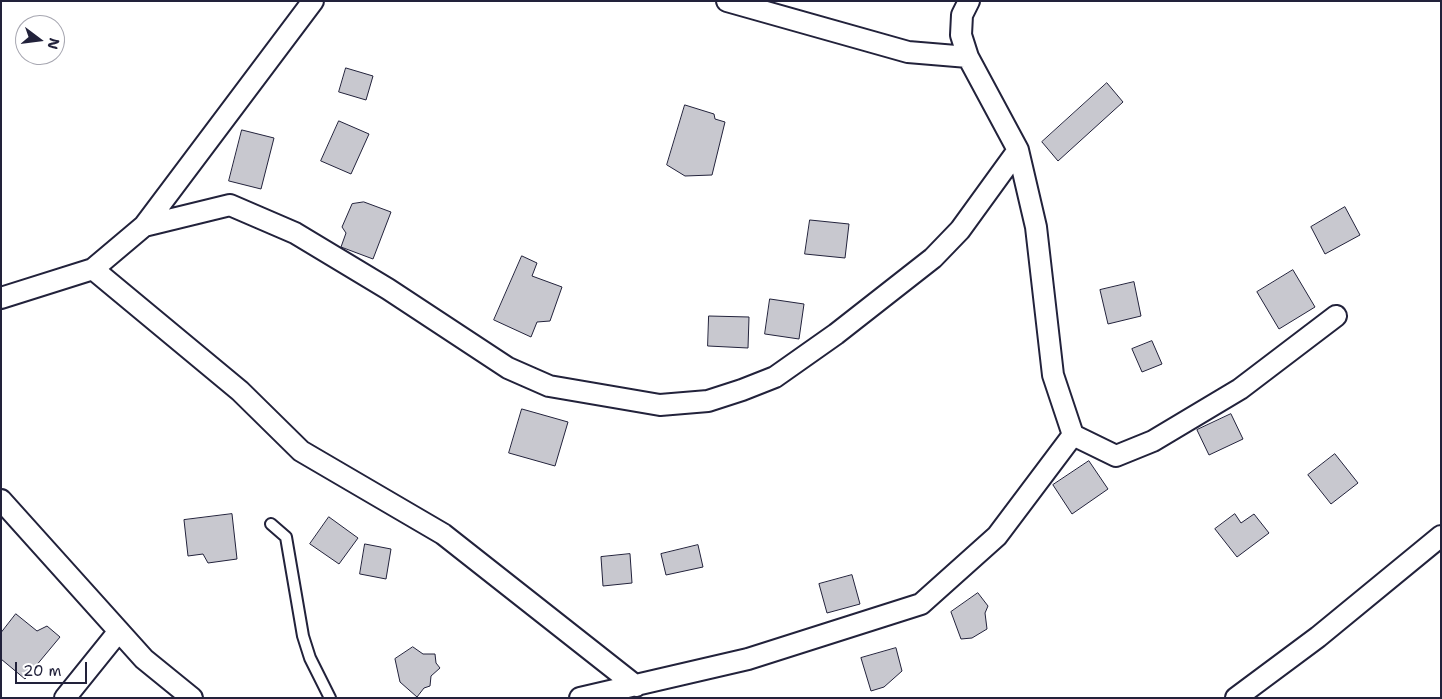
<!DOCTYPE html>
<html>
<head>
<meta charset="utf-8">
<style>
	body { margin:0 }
	#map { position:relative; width:1442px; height:699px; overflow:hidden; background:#fff; font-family:"Shantell Sans",sans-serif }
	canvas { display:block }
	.frame { position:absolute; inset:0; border:2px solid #22223b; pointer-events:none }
	.north { position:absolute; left:15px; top:15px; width:50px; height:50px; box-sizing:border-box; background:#fff; border:1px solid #a7a7b1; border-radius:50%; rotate:105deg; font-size:14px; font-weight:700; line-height:20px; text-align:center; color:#22223b }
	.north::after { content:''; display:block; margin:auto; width:18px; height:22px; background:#22223b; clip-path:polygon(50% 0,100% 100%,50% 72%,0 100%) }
	.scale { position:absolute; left:15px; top:662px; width:72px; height:22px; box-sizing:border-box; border:2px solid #22223b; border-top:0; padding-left:6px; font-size:15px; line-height:18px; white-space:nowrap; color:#22223b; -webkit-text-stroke:4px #fff; paint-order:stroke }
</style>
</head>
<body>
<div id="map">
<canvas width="1442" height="699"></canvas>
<div class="frame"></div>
<div class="north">N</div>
<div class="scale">20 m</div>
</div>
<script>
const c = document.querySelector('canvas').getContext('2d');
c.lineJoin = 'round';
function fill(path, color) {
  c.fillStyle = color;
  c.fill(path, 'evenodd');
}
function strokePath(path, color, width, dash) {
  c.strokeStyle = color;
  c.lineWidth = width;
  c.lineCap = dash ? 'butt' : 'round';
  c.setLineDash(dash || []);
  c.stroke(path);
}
const building = new Path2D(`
	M346,68L373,76L366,100L339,92Z
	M1107,83L1123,102L1058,161L1042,142Z
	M685,105L714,114L715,119L725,122L712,175L685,176L667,165Z
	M339,121L369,134L351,174L321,161Z
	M242,130L274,138L261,189L229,181Z
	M364,202L391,212L373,259L341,247L346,233L342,227L352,204Z
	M1345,207L1360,235L1325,254L1311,227Z
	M810,220L849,224L845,258L805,254Z
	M522,256L537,263L532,276L562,287L550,321L537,322L531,337L494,320Z
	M1293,270L1315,307L1279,329L1257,292Z
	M1134,282L1141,316L1108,324L1100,290Z
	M770,299L804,304L799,339L765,334Z
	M709,316L749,317L748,348L708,346Z
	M1152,341L1162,364L1142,372L1132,349Z
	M522,409L568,422L555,466L509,453Z
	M1231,414L1243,439L1209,455L1197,430Z
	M1335,454L1358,483L1331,504L1308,475Z
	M1089,461L1108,489L1072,514L1053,485Z
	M232,514L237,559L208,563L203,554L188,556L184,520Z
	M1235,514L1241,523L1254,514L1269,533L1237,557L1215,529Z
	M329,517L358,538L339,564L310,544Z
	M365,544L391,549L386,579L360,574Z
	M698,545L703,567L666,575L661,554Z
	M630,554L632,583L603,586L601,557Z
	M852,575L860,604L827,613L819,584Z
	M978,593L988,606L985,613L987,629L972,638L961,639L951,612Z
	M16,614L37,631L47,626L60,637L25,679L1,659V633Z
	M413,647L423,654H435L436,663L440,668L431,676L430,686L424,688L417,697L400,682L395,659Z
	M896,648L902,671L884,687L871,691L861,658Z`);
const lane = new Path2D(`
	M271,524L286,537L303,636L310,658L330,698`);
const street = new Path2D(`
	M727,1L908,52L968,57
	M969,1L962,15L961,35L968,57L1018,150L1036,227L1053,375L1073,435L1116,456L1153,441L1240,389L1336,316
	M144,226L230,205L295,233L388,289L508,368L549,386L660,405L708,401L742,390L775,377L836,334L933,258L960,230L1018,150
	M93,269L240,391L301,451L443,534L636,686
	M1,298L93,269L144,226L313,1
	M1,500L144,659L192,698
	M65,698L119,631
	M580,698L748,659L921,604L997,536L1073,435
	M1236,698L1318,637L1441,536`);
fill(building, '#c8c8cf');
strokePath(building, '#22223b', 1);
strokePath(lane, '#22223b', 14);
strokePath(street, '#22223b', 24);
strokePath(lane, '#fff', 10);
strokePath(street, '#fff', 20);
</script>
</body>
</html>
